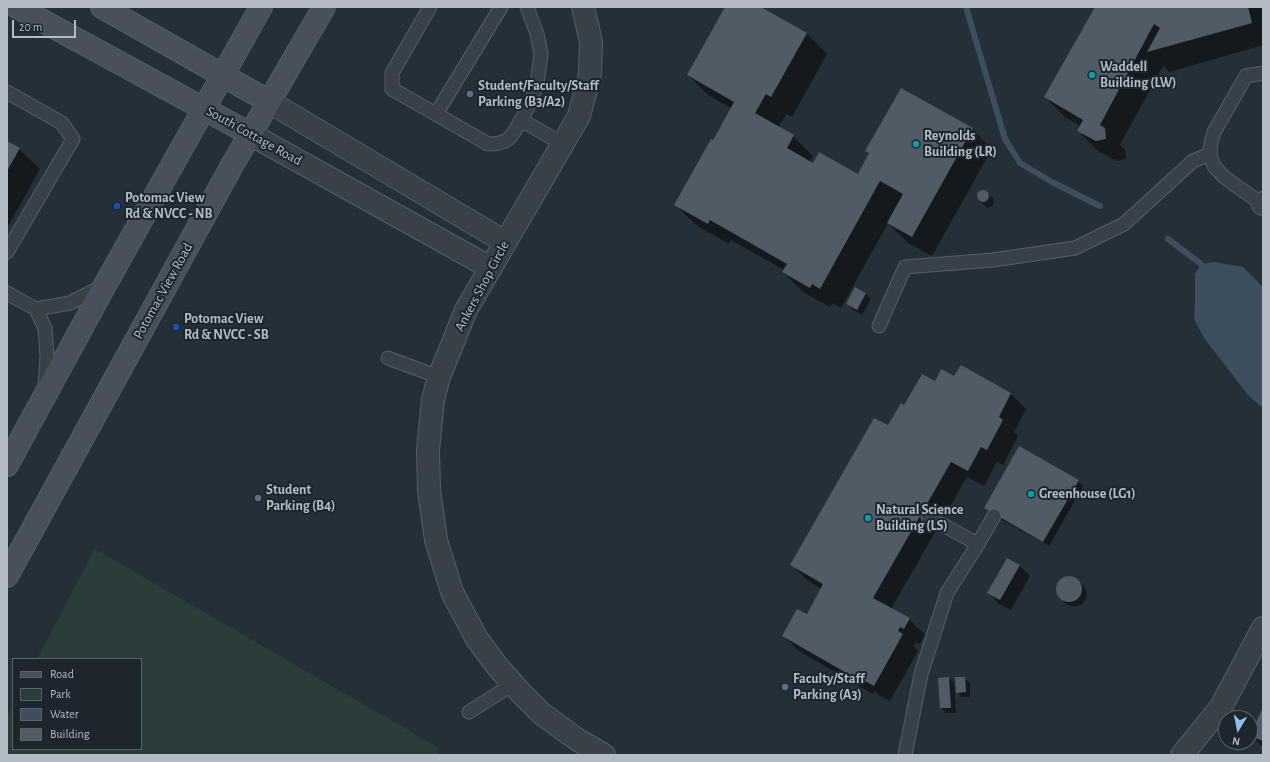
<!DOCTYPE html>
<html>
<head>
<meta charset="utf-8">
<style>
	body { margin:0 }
	#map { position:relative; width:1270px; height:762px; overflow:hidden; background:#252f38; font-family:"Alegreya Sans",sans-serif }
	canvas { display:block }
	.frame { position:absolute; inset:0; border:8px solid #b3bcc4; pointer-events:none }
	.legend { position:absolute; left:12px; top:658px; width:130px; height:92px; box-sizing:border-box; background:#1d262d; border:1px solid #596269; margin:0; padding:5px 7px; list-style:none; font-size:12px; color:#b3bcc4 }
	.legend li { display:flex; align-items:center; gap:8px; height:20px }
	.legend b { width:20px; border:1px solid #596269 }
	.north { position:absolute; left:1218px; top:710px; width:40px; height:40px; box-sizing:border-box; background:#1d262d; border:1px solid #596269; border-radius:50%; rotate:190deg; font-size:11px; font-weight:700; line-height:16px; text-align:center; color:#b3bcc4 }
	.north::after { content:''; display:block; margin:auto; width:14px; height:18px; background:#92bdea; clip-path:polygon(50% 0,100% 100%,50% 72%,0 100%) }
	.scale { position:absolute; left:12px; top:20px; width:64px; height:18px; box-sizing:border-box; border:2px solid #b3bcc4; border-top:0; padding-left:5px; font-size:12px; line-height:14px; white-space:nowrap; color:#b3bcc4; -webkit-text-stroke:3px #1d262d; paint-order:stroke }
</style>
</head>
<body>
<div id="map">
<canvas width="1270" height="762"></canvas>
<div class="frame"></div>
<ul class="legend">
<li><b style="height:5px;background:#47505b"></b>Road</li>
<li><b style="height:11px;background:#2a3d3b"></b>Park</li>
<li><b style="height:11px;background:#3d4e5f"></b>Water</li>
<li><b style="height:11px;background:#505b66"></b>Building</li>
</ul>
<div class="north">N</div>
<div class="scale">20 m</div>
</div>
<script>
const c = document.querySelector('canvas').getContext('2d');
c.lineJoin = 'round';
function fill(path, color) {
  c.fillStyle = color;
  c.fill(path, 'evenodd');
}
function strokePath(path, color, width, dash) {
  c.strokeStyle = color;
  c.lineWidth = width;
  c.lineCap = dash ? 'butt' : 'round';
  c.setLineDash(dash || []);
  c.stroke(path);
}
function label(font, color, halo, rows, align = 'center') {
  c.font = font + ' "Alegreya Sans",sans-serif';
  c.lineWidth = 4;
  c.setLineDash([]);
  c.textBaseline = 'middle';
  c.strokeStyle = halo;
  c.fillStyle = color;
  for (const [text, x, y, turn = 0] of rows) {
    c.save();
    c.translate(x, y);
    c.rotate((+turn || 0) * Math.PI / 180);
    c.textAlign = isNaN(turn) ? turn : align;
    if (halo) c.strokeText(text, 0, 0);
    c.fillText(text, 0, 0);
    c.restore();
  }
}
const green = new Path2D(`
	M95,549L439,748L438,755H7V716L13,705V749H141V659H37Z`);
const water = new Path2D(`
	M1214,262L1243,267L1263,287V408L1248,395L1204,338L1194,319L1195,305V274L1201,264Z`);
const shadow = new Path2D(`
	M726,7H759L807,34L827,54L792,117L786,114L778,128L793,136L813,156L810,162L813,164L858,175L870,154L866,151L972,129L992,149L932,256L908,243L888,223L841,308L833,303L830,307L803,292L783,272L784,270L731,240L729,244L696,225L676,205L731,108L708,95L688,75Z
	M1097,7H1262L1263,45L1169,72L1163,66L1120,145L1125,150L1126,159L1117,161L1098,151L1078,131L1080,126L1065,117L1045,97Z
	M7,142L19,149L40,169L7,228Z
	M983,191L993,198L994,203L992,206L988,208L978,200L977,196L979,192Z
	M865,293L871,299L862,315L852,309L847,304Z
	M955,377L1011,394L1026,409L1014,432L1018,436L1003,465L997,462L984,486L967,477L891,609L909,619L925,635L920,644L916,642L914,646L918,651L890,701L880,696L875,691L873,694L799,651L783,636L807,616L821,589L807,580L791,564L889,426L905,406L935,382Z
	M1078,481L1083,486L1049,546L990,513L985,508Z
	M1019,565L1030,576L1011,610L999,604L989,593Z
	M1069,576L1079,581L1084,586L1087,595L1083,604L1074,607L1065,603L1060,598L1056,589L1060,580Z
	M949,678L954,683L956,713H946L941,708Z
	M964,678L970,683V697H962L957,692Z
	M1263,710V747L1251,735Z`);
const stream = new Path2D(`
	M966,7L1005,139L1020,163L1052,182L1100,206
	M1168,239L1201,264`);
const building = new Path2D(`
	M725,7H761L807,33L771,97L766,94L755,113L794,135L787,148L813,163L819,152L858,174L869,153L865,151L901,88L973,128L912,237L887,223L903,194L880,181L820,289L812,284L810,288L782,272L787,264L710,220L708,224L674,205L711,139L713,140L734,102L687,75Z
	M1095,7H1248L1252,23L1147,52L1160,28L1154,24L1100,125L1105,128L1106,139L1096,141L1077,131L1083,120L1044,97Z
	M7,141L20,148L7,171Z
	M977 196a6 6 0 1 1 12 0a6 6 0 1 1-12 0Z
	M855,287L866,293L857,310L846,304Z
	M961,365L1011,393L999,417L1003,420L987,450L981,447L968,471L951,462L873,598L910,618L904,629L900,627L898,631L903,634L874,686L863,680L865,677L860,674L857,679L782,636L797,609L807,614L823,584L790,565L874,418L888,425L901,403L904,405L922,374L935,381L941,369L954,376Z
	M1019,446L1079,480L1043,542L984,508Z
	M1007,558L1020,565L1000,600L987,593Z
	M1056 589a13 13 0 1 1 26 0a13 13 0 1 1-26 0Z
	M949,677L951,708H940L938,678Z
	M955,677H965L966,692L956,693Z
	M1263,707V741L1250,736Z`);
const lane = new Path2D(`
	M430,7L392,73V89L488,144C510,144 511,137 521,120
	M527,7L537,34L541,54L538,77L532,100L521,120L563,144
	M7,92L62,123L73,139L7,252
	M436,114L501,7
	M1262,204L1224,177L1214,166L1210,154L1211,143L1214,132L1246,76L1263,73
	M7,293L36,309L45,328L47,356L45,387
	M36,309L70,303L103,286
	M879,326L905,267L993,260L1075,248L1124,224L1193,161L1210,154
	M388,358L439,377
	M928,517L978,544
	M469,712L513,684
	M905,755L921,674L947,593L978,544L994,516`);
const street = new Path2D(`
	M583,7L591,42L590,74L579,116L466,310L439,377L433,400L428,450L429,490L436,540L452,592L477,639L497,666L520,692L542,714L578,740L604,755
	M268,101L505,242
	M250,134L491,268
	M1263,203V204
	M1182,755L1221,707L1263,628`);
const secondary = new Path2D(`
	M17,7L250,134
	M102,7L268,101
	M7,465L105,285L261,7
	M7,576L230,169L324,7`);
const markers = [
	[1092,75,4,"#0f9aa8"],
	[470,94,4,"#5c6f8a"],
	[916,144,4,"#0f9aa8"],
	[117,206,4,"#1a4fb4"],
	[176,327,4,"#1a4fb4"],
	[1031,494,4,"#0f9aa8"],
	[258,498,4,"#5c6f8a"],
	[868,518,4,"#0f9aa8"],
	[785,687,4,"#5c6f8a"]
];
const poiNames = [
	["Waddell",1100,67],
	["Building (LW)",1100,83],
	["Student/Faculty/Staff",478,86],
	["Parking (B3/A2)",478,102],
	["Reynolds",924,136],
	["Building (LR)",924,152],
	["Potomac View",125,198],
	["Rd & NVCC - NB",125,214],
	["Potomac View",184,319],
	["Rd & NVCC - SB",184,335],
	["Student",266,490],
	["Parking (B4)",266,506],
	["Greenhouse (LG1)",1039,494],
	["Natural Science",876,510],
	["Building (LS)",876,526],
	["Faculty/Staff",793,679],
	["Parking (A3)",793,695]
];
const streetNames = [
	["South Cottage Road",254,136,29],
	["Ankers Shop Circle",482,286,-62],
	["Potomac View Road",163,291,-61]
];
fill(green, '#2a3d3b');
fill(water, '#3d4e5f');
fill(shadow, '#0007');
strokePath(stream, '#3d4e5f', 6);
fill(building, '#505b66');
strokePath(lane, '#565f66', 15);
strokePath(street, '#565f66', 24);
strokePath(secondary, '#565f66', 24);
strokePath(lane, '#384148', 13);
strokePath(street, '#384148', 22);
strokePath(secondary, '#47505b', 22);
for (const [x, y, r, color] of markers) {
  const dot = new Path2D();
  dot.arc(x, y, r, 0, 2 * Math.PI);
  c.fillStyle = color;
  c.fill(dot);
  strokePath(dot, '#1d262d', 1.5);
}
label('bold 14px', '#b3bcc4', '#1d262d', poiNames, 'left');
label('14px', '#b3bcc4', '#1d262d', streetNames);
</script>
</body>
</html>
